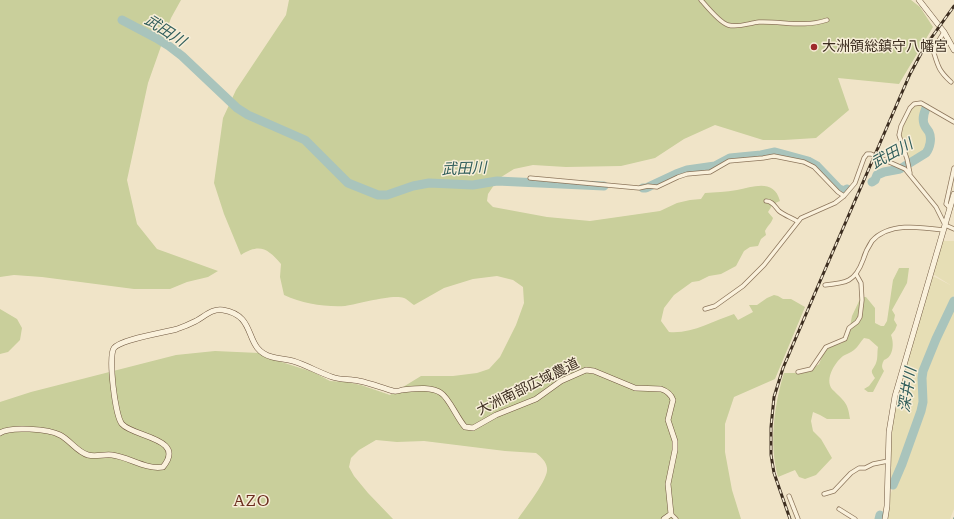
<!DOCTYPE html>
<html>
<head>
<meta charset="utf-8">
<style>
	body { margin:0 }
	canvas { display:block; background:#f0e4c8 }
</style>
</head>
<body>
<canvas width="954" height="519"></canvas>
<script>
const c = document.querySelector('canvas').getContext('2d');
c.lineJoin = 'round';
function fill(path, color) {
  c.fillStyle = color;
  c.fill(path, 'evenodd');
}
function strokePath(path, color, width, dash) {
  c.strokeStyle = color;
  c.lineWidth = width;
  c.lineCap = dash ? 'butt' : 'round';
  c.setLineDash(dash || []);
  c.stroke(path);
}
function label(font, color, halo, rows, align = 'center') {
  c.font = font + ' "Roboto Serif","Noto Sans JP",serif';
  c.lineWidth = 3;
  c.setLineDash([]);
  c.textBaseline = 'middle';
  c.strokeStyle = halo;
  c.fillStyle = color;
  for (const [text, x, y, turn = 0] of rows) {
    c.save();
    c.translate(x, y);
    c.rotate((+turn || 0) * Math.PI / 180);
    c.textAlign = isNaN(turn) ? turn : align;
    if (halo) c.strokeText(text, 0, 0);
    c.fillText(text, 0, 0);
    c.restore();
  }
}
const farmland = new Path2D(`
	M915,104L921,105L925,108L922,118L923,126L929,134L930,138L928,149L925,153L908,162L899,136L900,131L910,108Z
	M943,241H954V295L937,328L921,367L919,379L920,401L918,411L897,471L888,492L892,414L931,275L952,286L933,274Z
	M954,304V509L950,519H887L889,497L904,465L923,411L924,403L923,378L925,371L934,346L949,312Z`);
const green = new Path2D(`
	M0,0H181L171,18L148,83L127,180L137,224L157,249L218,271L208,277L187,282L170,289H134L42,277L14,275L0,277Z
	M289,0H911L920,7L933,27L899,84L838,78L849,110L816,138L784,140H763L715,125L684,139L655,158L621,166L566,167L533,165L514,169L498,179L488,194L487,201L493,207L547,217L590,221L660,211L677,203L690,200L701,199L705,193C715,192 726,192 737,190C753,187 774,178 780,201L773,204L768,212L773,218C771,224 768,225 765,231L766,235L761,239L758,246L750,247L744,251L736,266L721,274L709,276L699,281L692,282L674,295L664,308L661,321L669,332C692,334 713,321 734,314L738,320L753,312L749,305H757L767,298L774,295L778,296L783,299H791L805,307L775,379L734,397L725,424V452L732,490L741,519H518C525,508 549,479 547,468C546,461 541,457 536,453L505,451L424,441L397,442L376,440L359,450L351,458L349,467L354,476L368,493L393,519H0V402L31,392L176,355L215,351L259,353L272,359L313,372L330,381L346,382L361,385L390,395L421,376H453L477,373L489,369L500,357L516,325L524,303L523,287L513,280L497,276L473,279L444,288L414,305C411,303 407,299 404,298C391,294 360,304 345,306C325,307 303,304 284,295L280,277L281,264C268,249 260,243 241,255L224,214L214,183L223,118L236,90L286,15Z
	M899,268H909L907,283L892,310L895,315L894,320L897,325L895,330L891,335C894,342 894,357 884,360C882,364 881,367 884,371L873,392H868L864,389L869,386L875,378C869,369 873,371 876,363C878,359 877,352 878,347L869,339L864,338C860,342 858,347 854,350C850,353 846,354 843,356C834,363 823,382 834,391C845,402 848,403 850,419H827L820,415L813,412L811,421L813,431L821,439L832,458L816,475L805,479L799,477L795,470L778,477C769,444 774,405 784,373H794L809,371L819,364L824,352L829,347L842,343L848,337L852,316L861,297H866L875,308V323L881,326H884L887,321L893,280Z
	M0,309L17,319L22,328L20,340L8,352L0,354Z`);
const stream = new Path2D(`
	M954,519V518`);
const river = new Path2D(`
	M122,20L156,38L169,46L182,56L237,108L248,115L305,140L348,183L378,195H387L413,186L429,183L473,185L497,181L604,186
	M872,182L875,180L877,175L884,172L900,169L926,153C930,148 932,138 929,132C927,129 925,127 924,124C922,118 924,113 926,108
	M643,188H646L676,174L687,170L715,166L730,158L761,155L775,152L808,161L817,166L839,189L844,191L847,189
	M893,485L902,464L921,411L923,402L922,378L923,371L936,339L954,301
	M879,519L880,515`);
const street = new Path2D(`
	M701,0C707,7 720,23 728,25C738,28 749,23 759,22C783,21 803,28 827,20
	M944,32L933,50C938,66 938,70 951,82
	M910,173L907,159L899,135L901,126L910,108L914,104L921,103L954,122
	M530,178L639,188L648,186L657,187L678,177L687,174L710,172L729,161L763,158L774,156L804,162L814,167L838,192L844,196
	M766,201C773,201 775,207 779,211C784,215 792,218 797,221
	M950,208L946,204L954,168
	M825,285C846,283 855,282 863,260C865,253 868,247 872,241C889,222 921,227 943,230
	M705,309L715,306L743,286L764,265L801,218L835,203L844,196L855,183L864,158L867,154H871L905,169L936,207L945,225L954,229
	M798,372L811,369L826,347L845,339L849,328L857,322L860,317L862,300L861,283L856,274
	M824,494L834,491L851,473L859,468H865L873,464L888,461
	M789,496L798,519
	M839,509L855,519
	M671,514L676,519`);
const secondary = new Path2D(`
	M919,0L944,32L954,50
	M0,433C10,426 49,429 60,435C70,440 77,452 88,455C96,457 104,454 112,455C129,457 146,470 163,467C187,438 133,437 122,424C115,416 108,356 114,348C121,339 163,333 177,329C183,327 190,324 196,321C205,316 213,308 223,310C259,316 242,349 272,357C279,359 286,359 293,361C306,365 318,372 332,377C340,380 350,379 359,381C370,383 382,388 393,391C396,392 399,391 402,390C413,389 431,386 441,393C449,398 457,418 465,427L473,428L496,415L536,399L561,381L586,370L594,371L635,388L661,389C667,391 671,394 673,400L668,420L675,441V450L668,484L671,514L664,519
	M885,519L887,506L889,432L895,396L954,194`);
const rail = new Path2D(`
	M790,519L774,473L771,455V427L774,397L783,368L821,279L910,74L924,48L954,6`);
const markers = [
	[814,47,4,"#9e2a2b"]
];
const poiNames = [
	["大洲領総鎮守八幡宮",822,47]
];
const streetNames = [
	["大洲南部広域農道",528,387,-26]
];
const waterNames = [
	["武田川",165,31,33],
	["武田川",892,154,-29],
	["武田川",464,169,-2],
	["深井川",908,390,-81]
];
const quarterNames = [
	["AZO",252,501]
];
fill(farmland, '#e6deb5');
fill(green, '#c9cf9b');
strokePath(stream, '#6f938a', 1.5);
strokePath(river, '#a9c4bc', 9);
strokePath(street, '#8d765c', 5);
strokePath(secondary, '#6f573f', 6);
strokePath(street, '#faf1dc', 3.5);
strokePath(secondary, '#faf1dc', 5);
strokePath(rail, '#3d2e20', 3);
strokePath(rail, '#f7eed8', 1.5, [4.5]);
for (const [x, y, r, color] of markers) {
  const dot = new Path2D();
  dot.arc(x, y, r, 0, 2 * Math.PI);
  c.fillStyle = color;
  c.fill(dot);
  strokePath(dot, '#f7eed8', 1.5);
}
label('14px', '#3d2e20', '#f7eed8', poiNames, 'left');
label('14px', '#3d2e20', '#f7eed8', streetNames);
label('italic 15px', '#2f5d5a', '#f7eed8', waterNames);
c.letterSpacing = '1px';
label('16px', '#6b2e1e', '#f7eed8', quarterNames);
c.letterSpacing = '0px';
</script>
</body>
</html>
